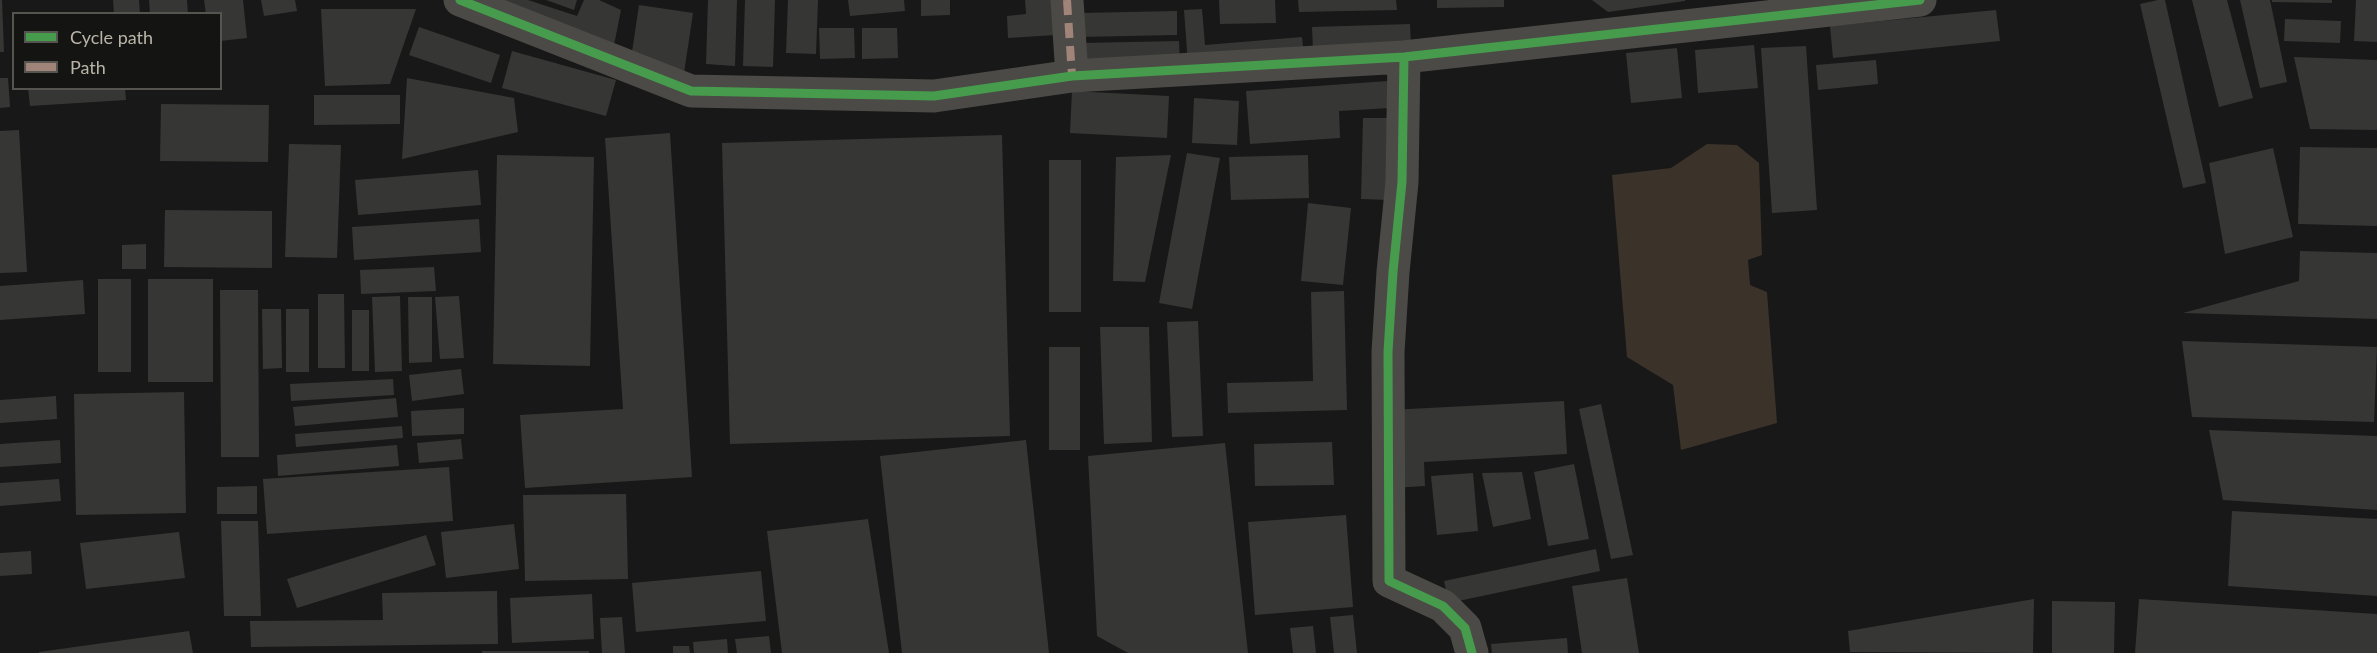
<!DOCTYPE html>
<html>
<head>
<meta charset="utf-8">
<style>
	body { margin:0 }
	#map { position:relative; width:2377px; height:653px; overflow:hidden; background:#181818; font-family:Lato,sans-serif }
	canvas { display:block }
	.legend { position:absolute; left:12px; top:12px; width:210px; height:78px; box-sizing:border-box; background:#141412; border:2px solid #56544e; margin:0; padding:8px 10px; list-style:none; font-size:18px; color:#bab5a8 }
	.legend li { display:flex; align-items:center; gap:12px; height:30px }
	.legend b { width:30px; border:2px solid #56544e }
</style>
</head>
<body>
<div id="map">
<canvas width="2377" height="653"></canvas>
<ul class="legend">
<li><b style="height:8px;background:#469c4c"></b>Cycle path</li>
<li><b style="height:8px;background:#a18479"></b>Path</li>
</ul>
</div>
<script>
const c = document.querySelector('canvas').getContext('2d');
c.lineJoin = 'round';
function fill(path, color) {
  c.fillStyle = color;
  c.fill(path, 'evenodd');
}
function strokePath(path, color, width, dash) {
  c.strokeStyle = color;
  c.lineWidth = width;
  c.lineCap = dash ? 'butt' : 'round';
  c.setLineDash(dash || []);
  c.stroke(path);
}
const water = new Path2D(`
	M1707,144L1737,145L1759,163L1762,255L1748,260L1750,285L1767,292L1777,423L1681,450L1673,385L1627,357L1612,175L1671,168Z`);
const building = new Path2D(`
	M0,0H2L4,52H0Z
	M113,0H139L140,14H114Z
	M149,0H187L188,14H150Z
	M204,0H243L247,38L220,41V14H206Z
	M261,0H295L297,11L264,16Z
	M475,0H528L577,16L584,0H599L621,10L612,55Z
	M546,0H577L574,10Z
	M708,0H737L735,66L706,64Z
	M745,0H775L773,67L743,66Z
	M788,0H818L816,54L786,53Z
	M848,0H904L905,11L850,16Z
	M921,0H950V15L921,16Z
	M1025,0H1054L1056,35L1008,38L1007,16L1026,14Z
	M1219,0H1275L1276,23L1220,24Z
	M1298,0H1396L1397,10L1299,12Z
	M1437,0H1504V7L1437,8Z
	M1592,0H1685V1L1608,12Z
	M2158,0H2165L2206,183L2183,188L2140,4Z
	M2192,0H2227L2253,98L2219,107Z
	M2240,0H2270L2287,82L2260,88Z
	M2272,0H2332V3L2272,2Z
	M2356,0H2377V42L2354,41Z
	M639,5L693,13L684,73L630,65Z
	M321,9H416L390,84L325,86Z
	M1202,9L1205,45L1302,37L1304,56L1188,65L1184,10Z
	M1996,10L2000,41L1833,58L1830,26Z
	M1177,11V35L1079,37V13Z
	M2285,19L2341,21L2340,43L2284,41Z
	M1410,24L1411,48L1313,51L1312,27Z
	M419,27L500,55L491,83L409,55Z
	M819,28H854L855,58L820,59Z
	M862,28H897L898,58L862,59Z
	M1179,41L1180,65L1081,67V43Z
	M1754,45L1758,88L1698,93L1695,50Z
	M1806,46L1817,210L1772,213L1761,48Z
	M1677,48L1682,98L1631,103L1626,53Z
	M512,51L616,80L606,116L502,88Z
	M2294,57L2377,60V130L2310,129Z
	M1876,60L1878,84L1818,90L1816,65Z
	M0,78H8L10,107L0,108Z
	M407,78L514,98L518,132L402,159Z
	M1388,81L1390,108L1339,111L1340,138L1250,144L1246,91Z
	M28,88H125L126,100L30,106Z
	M1072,91L1169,96L1167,138L1070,133Z
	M314,95H400V124L314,125Z
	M1194,98L1239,101L1237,145L1192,143Z
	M161,104L269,105L268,162L160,161Z
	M1363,118H1392L1389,200L1361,199Z
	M19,130L27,272L0,273V131Z
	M670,133L692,477L525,488L520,415L623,409L605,138Z
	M1002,135L1010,436L730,444L722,143Z
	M289,144L341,145L337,258L285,257Z
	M2300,147L2377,148V226L2298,224Z
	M2273,148L2293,237L2225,254L2209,163Z
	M1187,153L1220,158L1192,309L1159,303Z
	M497,155L594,157L590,366L493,364Z
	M1171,155L1145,282L1113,281L1116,157Z
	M1308,155L1309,198L1231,200L1229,157Z
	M1049,160H1081V312H1049Z
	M478,170L481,205L358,215L355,180Z
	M1308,203L1351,208L1343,285L1301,281Z
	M165,210L272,211V268L164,267Z
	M479,219L481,252L354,260L352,227Z
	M146,244V269H122V245Z
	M2300,251L2377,253V319L2183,313L2299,281Z
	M434,267L436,291L361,294L360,270Z
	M98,279H131V372H98Z
	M148,279H213V382H148Z
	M83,280L85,314L0,320V286Z
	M220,290H258L259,457H221Z
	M1344,291L1347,410L1228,413L1227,383L1313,381L1311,292Z
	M318,294H344L345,368H318Z
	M400,296L402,371L375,372L372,297Z
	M459,296L464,358L440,359L435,297Z
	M408,297H432V362L409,363Z
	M262,309H281L282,368L263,369Z
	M286,309H309V372H286Z
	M352,310H369V371H352Z
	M1198,321L1203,436L1172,437L1167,322Z
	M1100,327H1149L1152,442L1104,444Z
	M2182,341L2377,347L2374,422L2192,417Z
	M1049,347H1080V450H1049Z
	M461,369L464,394L412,401L409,375Z
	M393,379L394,395L291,401L290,384Z
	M184,392L186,513L76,515L74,394Z
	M56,396L57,419L0,423V400Z
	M396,398L398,417L295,426L293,407Z
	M1564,401L1567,454L1424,462L1425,486L1393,488L1389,410Z
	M1601,404L1633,555L1611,559L1579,409Z
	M464,408V434L412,436L411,411Z
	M402,426L403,438L296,447L295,434Z
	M2209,430L2377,436V510L2223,500Z
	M461,439L463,459L419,463L417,443Z
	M60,440L61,463L0,467V444Z
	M1026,440L1049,653H902L880,456Z
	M1332,442L1334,485L1255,486L1254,444Z
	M1225,443L1248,653H1128L1097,636L1088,456Z
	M397,445L399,466L278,476L277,455Z
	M1574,464L1589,539L1548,546L1534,472Z
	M449,467L453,521L267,534L263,479Z
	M1522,472L1531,519L1493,527L1482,473Z
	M1473,473L1478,531L1437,535L1431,476Z
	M59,479L61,501L0,506V483Z
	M257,486V514H217V487Z
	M626,494L628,579L525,581L523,495Z
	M2232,511L2377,519V596L2228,586Z
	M1346,515L1353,607L1255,615L1248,522Z
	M868,519L889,653H782L767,531Z
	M221,521H258L261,616H224Z
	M514,524L519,569L446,578L441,532Z
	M179,532L185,578L86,589L80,543Z
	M426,535L436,565L297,608L287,579Z
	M1596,549L1600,571L1449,603L1444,581Z
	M31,551L32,574L0,576V553Z
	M761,571L766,621L636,632L632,583Z
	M1627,578L1639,653H1582L1572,586Z
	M497,591L498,644L251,647L250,621L383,620L382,593Z
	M592,594L594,639L512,643L510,598Z
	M2034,599L2033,653L1850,652L1848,631Z
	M2139,599L2377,614V653H2135Z
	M2052,601L2115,602L2114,653H2052Z
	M1353,615L1357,653H1334L1330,617Z
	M622,617L625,653H602L600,618Z
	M1313,626L1316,653H1293L1290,628Z
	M189,631L193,653H39V652Z
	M769,636L771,653H737L735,639Z
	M1567,638L1568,653H1492L1491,644Z
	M727,639L728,653H694L693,642Z
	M673,646H689L690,653H673Z
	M482,651H589V653H482Z`);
const minor = new Path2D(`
	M460,0L691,91L934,96L1072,76L1404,57L1920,0
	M1067,0L1072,76
	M1404,57L1402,182L1393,272L1388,352L1389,581L1443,606L1465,628L1472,653`);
const quiet = new Path2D(`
	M1067,0L1072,76`);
const cycleway = new Path2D(`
	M460,0L691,91L934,96L1072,76L1404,57L1920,0
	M1404,57L1402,182L1393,272L1388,352L1389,581L1443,606L1465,628L1472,653`);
fill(water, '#3b322a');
fill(building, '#363634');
strokePath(minor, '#4b4a46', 33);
strokePath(quiet, '#a18479', 8, [15, 8]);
strokePath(cycleway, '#469c4c', 9);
</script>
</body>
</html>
